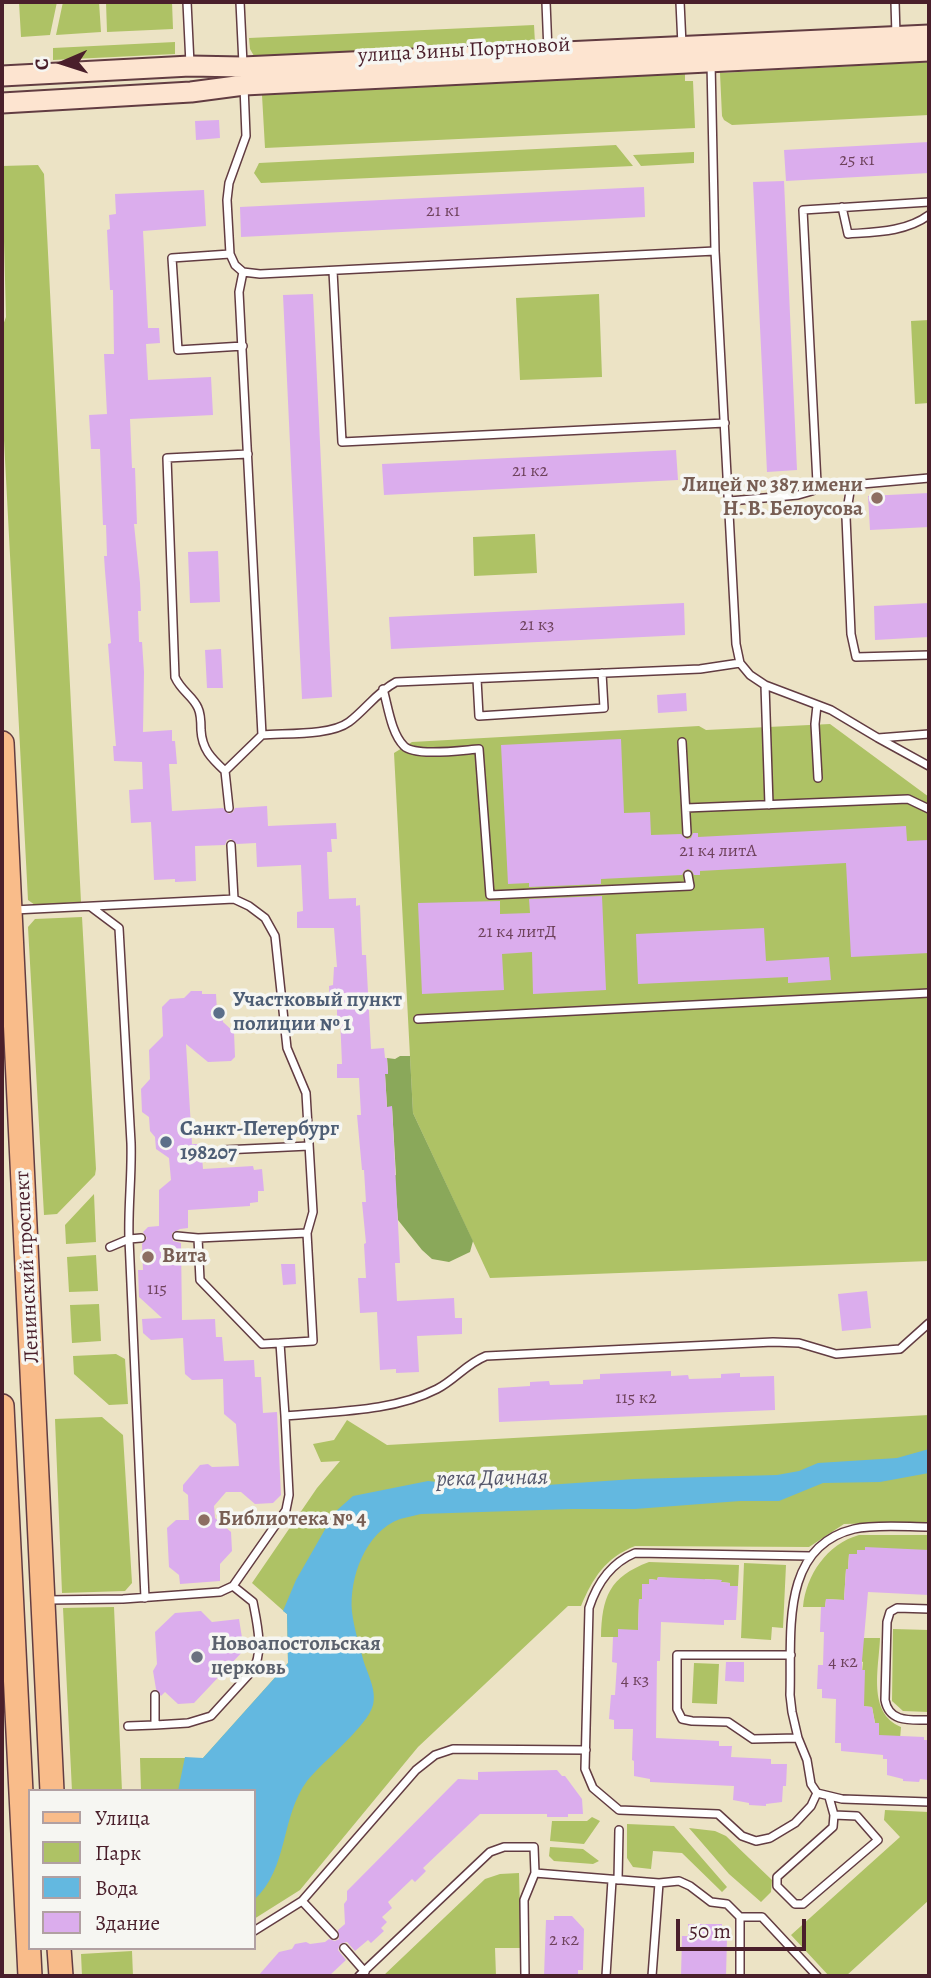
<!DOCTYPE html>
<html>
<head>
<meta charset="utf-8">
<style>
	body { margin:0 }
	#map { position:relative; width:931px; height:1978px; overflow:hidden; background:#ece3c5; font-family:Alegreya,serif }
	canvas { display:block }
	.frame { position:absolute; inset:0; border:4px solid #4a1f2b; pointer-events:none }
	.legend { position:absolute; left:28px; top:1789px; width:228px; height:161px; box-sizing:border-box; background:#f6f6f2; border:2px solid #b1a0a2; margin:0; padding:9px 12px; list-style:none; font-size:21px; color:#4a1f2b }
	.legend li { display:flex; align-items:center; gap:14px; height:35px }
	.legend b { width:35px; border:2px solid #b1a0a2 }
	.north { position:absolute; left:28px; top:28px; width:70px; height:70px; -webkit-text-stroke:5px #f6f6f2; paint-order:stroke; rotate:267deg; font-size:19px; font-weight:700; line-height:28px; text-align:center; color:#4a1f2b }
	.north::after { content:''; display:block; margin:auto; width:24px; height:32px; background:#4a1f2b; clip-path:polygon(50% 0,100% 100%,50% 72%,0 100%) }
	.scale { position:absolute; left:676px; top:1919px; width:130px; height:32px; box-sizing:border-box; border:4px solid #4a1f2b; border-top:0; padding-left:9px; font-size:21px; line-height:24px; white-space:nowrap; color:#4a1f2b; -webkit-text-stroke:5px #f6f6f2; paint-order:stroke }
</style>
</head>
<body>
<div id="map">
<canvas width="931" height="1978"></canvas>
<div class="frame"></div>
<ul class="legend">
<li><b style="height:9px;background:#f9bc8a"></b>Улица</li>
<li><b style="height:19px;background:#aec265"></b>Парк</li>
<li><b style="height:19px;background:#63b8e0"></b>Вода</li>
<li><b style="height:19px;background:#dbaded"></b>Здание</li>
</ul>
<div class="north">С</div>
<div class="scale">50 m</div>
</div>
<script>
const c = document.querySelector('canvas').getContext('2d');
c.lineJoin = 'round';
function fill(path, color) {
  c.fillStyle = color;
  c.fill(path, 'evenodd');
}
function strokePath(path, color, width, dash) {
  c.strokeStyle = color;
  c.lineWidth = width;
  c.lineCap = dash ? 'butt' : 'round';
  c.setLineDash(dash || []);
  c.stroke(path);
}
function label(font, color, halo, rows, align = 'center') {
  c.font = font + ' Alegreya,serif';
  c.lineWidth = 7;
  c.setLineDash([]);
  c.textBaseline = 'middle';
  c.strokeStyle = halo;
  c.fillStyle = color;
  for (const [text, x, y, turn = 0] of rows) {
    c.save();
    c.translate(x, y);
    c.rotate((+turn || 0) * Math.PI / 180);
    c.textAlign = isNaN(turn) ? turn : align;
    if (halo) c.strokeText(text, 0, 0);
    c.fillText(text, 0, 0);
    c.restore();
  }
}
const green = new Path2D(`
	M19,2H57L50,35L21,37Z
	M63,2H99L101,32L56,35Z
	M106,2H172L173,29L107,32Z
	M534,25L535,43L254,56L250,49L249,38Z
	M175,42V54L53,60V48Z
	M929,62V115L732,125L724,120L722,116L720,73Z
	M685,74V81H693L695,128L265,148L262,95Z
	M616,145L633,166L261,183L254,173L259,163Z
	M694,152V163L641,166L633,155Z
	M38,165L44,174L81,902L35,905L28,900L2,402V328L6,317L2,166Z
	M599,294L602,377L520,380L516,298Z
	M929,320V403L915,404L911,321Z
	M535,534L537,573L474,576L473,537Z
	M830,724L929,797V1261L490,1278L413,1113L394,753L412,742L699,726L706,730Z
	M82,917L96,1169L95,1175L57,1214L44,1215L28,927L35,919Z
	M94,1194L96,1242L66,1244L65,1225Z
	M96,1255L98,1291L69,1292L67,1257Z
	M99,1304L101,1341L72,1343L70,1305Z
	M116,1354L125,1359L128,1404L109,1405L74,1374L73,1356Z
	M929,1415V1522L844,1524L809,1547L635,1546C605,1558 593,1578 581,1606H568L418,1747L300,1890L254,1919V1791H141L140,1758H203L288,1663L287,1614L252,1583L317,1488L340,1461L321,1462L313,1444L334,1440L347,1420L387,1445Z
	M102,1417L123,1435L132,1583L125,1591L62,1593L55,1419Z
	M859,1535H929V1550H857V1554H849L848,1569H846L844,1600L826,1599L825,1607H803C806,1575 827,1544 859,1535Z
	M649,1562L739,1565L738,1586H730V1583L721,1582V1580L705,1579V1582L658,1577L657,1580L650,1579L649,1584H642V1599H639L638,1630H618V1637H601C602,1597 609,1577 649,1562Z
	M744,1563L786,1565L783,1628L772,1627L771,1640L741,1638Z
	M114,1607L122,1791H72L63,1608Z
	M893,1629L929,1630V1712L903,1711L892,1701Z
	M861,1638H880C879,1668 867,1713 901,1727L900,1739L879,1738V1723H875L872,1707L859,1706L863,1662L860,1661Z
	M694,1663L719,1664L717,1704L692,1703Z
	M885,1810L929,1812V1900L846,1976H829L791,1935L900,1837L884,1820Z
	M592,1817L600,1821L584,1844L550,1841L552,1821H587Z
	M627,1824L674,1826L727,1887L722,1892L682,1853L653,1851L651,1869L633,1867L627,1858Z
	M689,1828L715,1831L726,1836L772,1880L771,1892L761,1902L729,1874Z
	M550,1847L583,1849L599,1861L593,1864L554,1861L549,1856Z
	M519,1873L521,1948H495L496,1976H383L485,1879L500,1874Z
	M132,1951L133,1976H82L81,1954Z`);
const forest = new Path2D(`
	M400,1056H410L413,1113L473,1241L470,1252L449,1262L432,1259L422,1250L398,1220L396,1194L390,1176L396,1175L392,1107H387L385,1074L388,1073L387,1058L395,1059Z`);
const water = new Path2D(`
	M929,1449V1473L880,1482L823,1483L779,1501H740L635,1509H572L421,1514C414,1516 407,1517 400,1519C365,1532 349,1578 352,1612C354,1628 359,1644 363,1659C367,1673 377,1690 373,1705C368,1726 322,1762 307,1781C280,1818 289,1868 254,1900V1791H178L185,1757L203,1758L288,1663L287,1614L283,1611L296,1580L335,1512L353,1496L428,1481L472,1486L518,1487L634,1479L777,1475L799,1471L818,1463L897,1458Z`);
const building = new Path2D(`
	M219,120L220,138L196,140L195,121Z
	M929,142V173L786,181L784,150Z
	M784,181L797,470L767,472L753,182Z
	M644,187L645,217L241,237L240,207Z
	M204,190L206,226L143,231L148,328H159L160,343L146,344L148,380L211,377L213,415L130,419L132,468H135L136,497L137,524H134L140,583L141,611H138L139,642H142L144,672L143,732L172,730V741H175L177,764H169L172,811L223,808L229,814L233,812L235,808L267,806L268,826L336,823L337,839H331L332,852H327L329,899L356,898V906L360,905L362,955H366L371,1049L384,1048L385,1058H387L388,1074H385L387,1107L392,1106L400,1263H395L397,1301L454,1298L455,1318H462V1334L417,1336L419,1372L396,1373V1369L380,1370L377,1312L360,1313L358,1278H366L364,1244L366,1243L362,1202H366L364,1170H362L357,1115H361L359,1078H337V1064H342L340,1016H337V1005H330L329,986L333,985L334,967H337L334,928H297V912L303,911L301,865L257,867L256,843L237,844L231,839L227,840L225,845L195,846L196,881L175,882V879L154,880L151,822L131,823L129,790L143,789L142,762L114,761L113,746H116L108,644L111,643L105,571L104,556H107L106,525H103L100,449H91L89,415L107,414L104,354H114L113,290H110L107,230L110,229L109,215L116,214L115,194Z
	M313,294L332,697L302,699L283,295Z
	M676,450L678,480L384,495L382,464Z
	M929,493V527L870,530L868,496Z
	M218,551L220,602L190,603L188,552Z
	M684,603L685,635L391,649L389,617Z
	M929,603V637L875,640L874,606Z
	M221,649L223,688H207L205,650Z
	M686,693L687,711L658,713L657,695Z
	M621,739L624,813L650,812L651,835L681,834L687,839L691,838L693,833H698V837L906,826L907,841L929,840V953L851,957L846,863L700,871V875H694L692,871L688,869L684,871L682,875L601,879V884L529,887V883L508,884L501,745Z
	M602,896L606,990L533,994L532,952L502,954L504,990L422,994L418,903L500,901V914L530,913L529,899Z
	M764,928L766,961L829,957L831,980L788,983V977L638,984L636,934Z
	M191,991H202V994H216L217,1011H222L223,1022L234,1032L235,1057L231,1061L208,1062L186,1044L192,1144H201L203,1169L253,1166L254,1170L262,1169L264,1191H258V1202L250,1203V1206L188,1210V1228L180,1229L172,1233L173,1241L181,1243L182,1320L215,1319L216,1337H222L224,1361L254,1360L255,1377H261L263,1413L277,1412L281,1495L273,1503L255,1504L241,1492H226L214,1506L215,1518L231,1532L232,1551L220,1564V1581L180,1584L179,1575L169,1567L167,1528L176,1520H189L188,1495L183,1491V1485L200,1465L208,1464L212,1467L239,1466L236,1424L224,1414L223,1379L192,1380L185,1374L183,1338L151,1340L143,1333L142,1319L162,1318L139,1297L138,1270H143L142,1244L147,1238L143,1232L148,1227L159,1226V1190L171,1180L169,1158L156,1149L155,1137L150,1131L149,1117L142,1112L141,1089L150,1079L149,1050L163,1036L162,1007L170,999L184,998Z
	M281,1264H295L296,1284L283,1285Z
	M867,1291L871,1328L842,1331L838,1294Z
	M671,1371V1376L688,1375L689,1379L721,1378V1374L740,1373V1377L774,1376L775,1410L499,1422L498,1388L530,1386V1382L549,1381L550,1385L583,1384V1380L600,1379V1374Z
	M865,1547L929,1550V1595L868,1592L862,1661V1670H865L864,1706L872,1707L875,1723H879V1735L924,1737V1740H929V1777L928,1780L920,1779L919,1782L903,1781V1779L887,1775V1759H883V1755L841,1751V1743H835L836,1699L822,1698V1689H817L818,1665H823L824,1632H820L821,1607H825L826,1599L844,1600L846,1569H848L849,1554H857V1550H865Z
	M658,1577L722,1580L721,1582L730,1583V1586H738L736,1620H724V1625L661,1622L660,1661H657L656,1738L719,1741V1746H732L731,1757L771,1759V1764H787L786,1786H783L782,1802L766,1804V1806L749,1805V1803L733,1800L734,1786L650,1782V1779L634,1776V1761L632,1760L633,1729H614V1720L609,1719L611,1695H615L617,1663L612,1662L613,1637H618V1629L638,1630L639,1599H642V1584H649V1579L657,1580Z
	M201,1611L212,1622L239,1619L244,1650L194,1703L178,1704L165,1692L161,1696L156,1689L153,1671L157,1664L155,1632L175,1613Z
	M726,1662H744V1682L725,1681Z
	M557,1770L562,1776H565L582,1799L583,1814H568V1817H547V1814H480L423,1868L426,1871L415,1882L412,1879L388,1902L392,1908L382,1917L387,1922L381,1928L384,1931L371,1943L368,1940L355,1951L347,1942L340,1944L338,1950L346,1960L329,1976H258L279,1952L292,1949L295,1944L306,1942L310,1944L325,1942L329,1939L335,1941L339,1939L338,1930L345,1924L344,1904L347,1900V1891L458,1779L478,1780V1772Z
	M554,1916H572L584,1929L583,1970H578V1976H544L546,1920H554Z
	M688,1924H722V1938H727L726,1976H681L682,1936H688Z`);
const service = new Path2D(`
	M187,2L190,64
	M240,2L243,64
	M546,2L548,52
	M680,2L682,45
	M895,2L896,35
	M244,86L246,136L229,183L227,200L230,254L235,265L243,272L260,274L715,251
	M842,207L848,234C875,232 906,232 929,215
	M230,254L172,258L178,350L243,346
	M333,271L342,442L725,423
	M243,272L239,292L262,735
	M929,478L851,485L846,517L851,634L856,657L929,655
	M730,501L798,495L812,491L817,483L803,210L929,202
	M740,663L750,675L765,685L831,710L878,738L929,734
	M477,679L479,716L604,708L602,673
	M765,685L769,805
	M383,689C388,706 391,733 404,746C415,757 463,750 479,749L490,895L690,886L688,875
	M817,705L815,724L818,778
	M878,738L929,766
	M682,742L687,833
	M225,771L262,735C286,733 330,736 349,722C366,709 377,692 396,682L700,669L740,663L736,644L715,251L711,63
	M229,808L225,771C211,758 202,749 201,730C201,722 201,714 198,708C193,696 181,691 175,677L167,458L248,454
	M686,808L908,799L929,809
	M231,845L234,899
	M91,907L119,928L131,1143C132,1175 128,1206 129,1239L145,1598
	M14,910L234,899L249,906L265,918L275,936L287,1048L306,1093L313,1212L307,1233L313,1341L280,1343L285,1416C335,1411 392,1412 437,1389C456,1379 466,1364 486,1356L773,1342L799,1343L836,1354L900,1349L929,1323
	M418,1019L929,993
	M223,1150L309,1146
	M177,1236L198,1238L307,1233
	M198,1238L200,1280L262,1344L280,1343
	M110,1247L129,1239L141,1238
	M929,1527C907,1527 875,1524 854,1529C779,1547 792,1635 790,1695L792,1712L798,1738L807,1760L811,1784L817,1793L842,1799L929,1802
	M810,1556L635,1553C611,1563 597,1583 589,1608L585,1769L593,1788L619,1810L718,1814L742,1836L756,1841L770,1838L795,1823L811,1806L817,1793
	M47,1600L123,1599L220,1592L233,1586L286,1510L289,1495L285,1416
	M929,1609L897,1608L890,1612L887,1622L885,1700C889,1723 911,1720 929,1720
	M791,1655H677V1709L682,1719L692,1721L728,1722L753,1739L798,1738
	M155,1695V1725L188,1723L211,1716L253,1670C264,1651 257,1623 253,1602L233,1586
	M128,1726L155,1725
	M829,1797L834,1815L857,1816L878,1840L803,1904H795L777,1886V1877L833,1827L834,1815
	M618,1880L619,1830
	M302,1901L334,1935
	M740,1917H762L817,1976
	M254,1931L302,1901L416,1770L435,1755L453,1749L586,1750
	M344,1948L365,1972
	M359,1976L490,1852L504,1847H534L535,1873
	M525,1976L524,1900L535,1873L659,1883L679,1881L690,1886L711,1902L727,1904L740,1917V1976
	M606,1976L612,1880
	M652,1976L659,1883`);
const secondary = new Path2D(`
	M2,76L190,66L243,67L929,35
	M2,103L191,92L244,85L929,51`);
const primary = new Path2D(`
	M2,743L52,1791
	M2,1406L30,1976
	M59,1948L61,1976`);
const markers = [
	[877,498,7,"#8d6e63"],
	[219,1013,7,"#5c6f8a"],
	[166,1142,7,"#5c6f8a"],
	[148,1257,7,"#8d6e63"],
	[204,1520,7,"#8d6e63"],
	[197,1657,7,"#6b7280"]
];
const numberNames = [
	["25 к1",857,161],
	["21 к1",443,212],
	["21 к2",530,472],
	["21 к3",537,626],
	["21 к4 литА",718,852],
	["21 к4 литД",517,933],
	["115",157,1290],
	["115 к2",636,1399],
	["4 к2",843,1663],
	["4 к3",635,1681],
	["2 к2",564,1941]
];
const streetNames = [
	["улица Зины Портновой",464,51,-3],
	["Ленинский проспект",28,1267,-93]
];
const educationNames = [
	["Лицей № 387 имени",863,486,"right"],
	["Н. В. Белоусова",863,510,"right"],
	["Вита",162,1257],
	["Библиотека № 4",218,1520]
];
const serviceNames = [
	["Участковый пункт",233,1001],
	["полиции № 1",233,1025],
	["Санкт-Петербург",180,1130],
	["198207",180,1154]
];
const worshipNames = [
	["Новоапостольская",211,1645],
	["церковь",211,1669]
];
const waterNames = [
	["река Дачная",492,1479,-1]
];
fill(green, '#aec265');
fill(forest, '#8aa85a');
fill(water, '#63b8e0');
fill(building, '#dbaded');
strokePath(service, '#623c42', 10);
strokePath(secondary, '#623c42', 23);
strokePath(primary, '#623c42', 26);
strokePath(service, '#fff', 7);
strokePath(secondary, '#fde4d0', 19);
strokePath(primary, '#f9bc8a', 23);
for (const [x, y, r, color] of markers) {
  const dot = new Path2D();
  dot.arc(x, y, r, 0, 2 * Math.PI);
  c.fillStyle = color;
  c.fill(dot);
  strokePath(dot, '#f6f6f2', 2.5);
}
label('18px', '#6e425c', null, numberNames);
label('21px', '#4a1f2b', '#f6f6f2', streetNames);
label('bold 21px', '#785e54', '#f6f6f2', educationNames, 'left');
label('bold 21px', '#4e5e75', '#f6f6f2', serviceNames, 'left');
label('bold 21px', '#5b616d', '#f6f6f2', worshipNames, 'left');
label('italic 23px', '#53556a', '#f6f6f2', waterNames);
</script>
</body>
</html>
